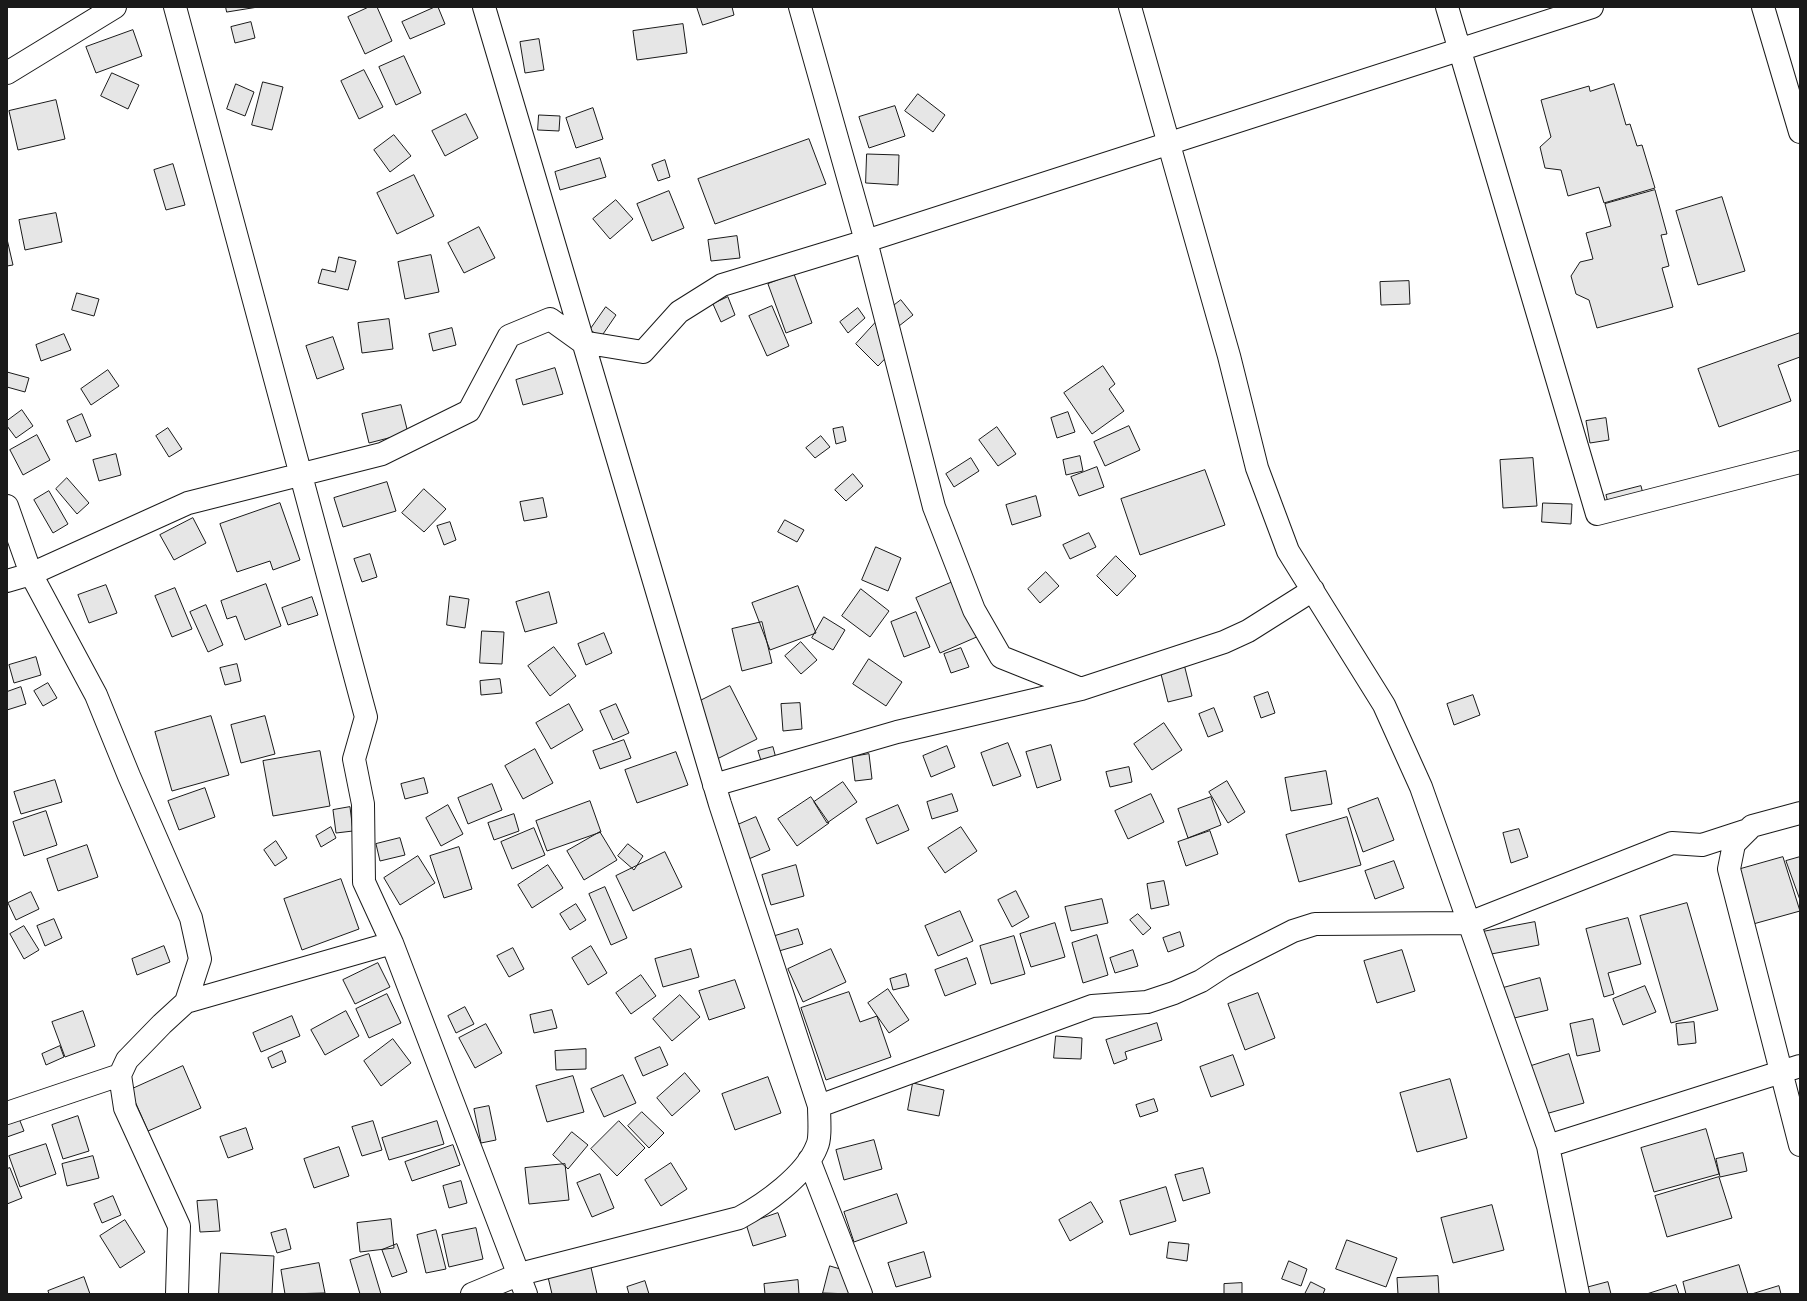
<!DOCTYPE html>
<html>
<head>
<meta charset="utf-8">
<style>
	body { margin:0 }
	#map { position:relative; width:1807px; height:1301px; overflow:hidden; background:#fff; font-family:"Titillium Web",sans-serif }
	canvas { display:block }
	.frame { position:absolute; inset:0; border:8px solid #1a1a1a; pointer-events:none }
</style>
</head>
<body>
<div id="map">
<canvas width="1807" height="1301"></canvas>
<div class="frame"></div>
</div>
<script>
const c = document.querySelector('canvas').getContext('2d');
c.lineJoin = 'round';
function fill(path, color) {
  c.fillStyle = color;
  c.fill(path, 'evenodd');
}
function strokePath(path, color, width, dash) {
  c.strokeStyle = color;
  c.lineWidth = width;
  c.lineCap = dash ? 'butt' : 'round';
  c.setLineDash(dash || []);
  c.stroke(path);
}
const building = new Path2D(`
	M226,7H258L227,12Z
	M369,7H377L392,41L365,54L348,17Z
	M435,7H438L445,24L410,39L402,22Z
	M697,7H732L734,15L703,25Z
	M251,22L255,38L235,43L231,27Z
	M683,24L687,53L637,60L633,31Z
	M133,30L142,56L96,73L86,47Z
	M539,39L544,70L525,73L520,42Z
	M404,56L421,93L396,105L379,67Z
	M364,70L383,107L359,119L341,81Z
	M112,73L139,85L128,109L101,96Z
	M263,82L283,87L272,130L252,125Z
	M236,84L254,92L245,116L227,109Z
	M1614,84L1626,125L1630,124L1637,146L1642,145L1655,188L1604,203L1599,187L1568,196L1561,170L1545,168L1540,147L1551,137L1541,100L1589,86L1590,91Z
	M918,94L945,115L933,132L905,111Z
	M56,100L65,139L18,150L9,111Z
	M895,106L905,136L869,148L859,117Z
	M593,108L603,139L576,148L566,118Z
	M466,114L478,138L445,156L432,131Z
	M539,115L560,116L559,131L538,130Z
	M394,135L411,156L390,172L374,150Z
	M809,139L826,184L715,224L698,179Z
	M867,154L899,155L898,185L866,183Z
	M600,158L606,177L560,190L555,172Z
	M665,160L670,177L658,181L652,165Z
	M173,164L185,205L166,210L154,170Z
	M414,175L434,216L397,234L377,193Z
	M1655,190L1667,234L1661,235L1669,266L1662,268L1673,307L1597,328L1589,300L1576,294L1571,276L1580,262L1593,259L1586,233L1611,226L1605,204Z
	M669,191L684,228L652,241L637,204Z
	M1722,197L1745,271L1698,285L1676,211Z
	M616,200L633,219L610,239L593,219Z
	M56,213L62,242L25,250L19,220Z
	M479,227L495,258L464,273L448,243Z
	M737,236L740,258L711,261L708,240Z
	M7,239L13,265L7,266Z
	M431,255L439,292L405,299L398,262Z
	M339,257L356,261L348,290L318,283L322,269L335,272Z
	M794,274L812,323L786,333L768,284Z
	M1409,281L1410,304L1381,305L1380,282Z
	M77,293L99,299L94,316L72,310Z
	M728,297L735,315L721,322L713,304Z
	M901,300L913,315L899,326L887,311Z
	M772,306L789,346L767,356L749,316Z
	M606,307L616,315L601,337L590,330Z
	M858,308L865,318L848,333L840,322Z
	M389,319L393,349L362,353L358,323Z
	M877,321L900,343L878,366L856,344Z
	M452,328L456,345L433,351L429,334Z
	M1800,333V357L1778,365L1791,401L1719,427L1698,369Z
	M64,334L71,350L41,361L36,345Z
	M333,337L344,369L317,379L306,346Z
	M1103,366L1115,384L1109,389L1124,411L1092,434L1064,393Z
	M555,368L563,394L523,405L516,380Z
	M108,370L119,386L91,405L81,389Z
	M7,372L29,378L25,392L7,387Z
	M401,405L408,433L369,443L362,414Z
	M22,410L33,426L16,438L7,426V421Z
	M1068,412L1075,432L1057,438L1051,418Z
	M82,414L91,436L76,442L67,421Z
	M1606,418L1609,440L1590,443L1586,421Z
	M1129,426L1140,450L1105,466L1094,442Z
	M843,427L846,441L836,444L833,429Z
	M997,427L1016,454L998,466L979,440Z
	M168,428L182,449L169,457L156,436Z
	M37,435L50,460L23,475L10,450Z
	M821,436L830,447L815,458L806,448Z
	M116,454L121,475L99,481L93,460Z
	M1080,456L1083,471L1066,475L1063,460Z
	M971,458L979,471L954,487L946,474Z
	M1533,458L1537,506L1503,508L1500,460Z
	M1097,467L1104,487L1079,496L1071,477Z
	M1205,470L1225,525L1140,555L1121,499Z
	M853,474L863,486L846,501L835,490Z
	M67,478L89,503L77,514L56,489Z
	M387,482L396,511L343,527L334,498Z
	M1641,486L1646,505L1611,514L1606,495Z
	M424,489L446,509L424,532L402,513Z
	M49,491L68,524L53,533L34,500Z
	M1036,496L1041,516L1012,525L1006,505Z
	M543,498L547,517L524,521L520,502Z
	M280,503L300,560L273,570L270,561L237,572L220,524Z
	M1543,503L1572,504L1571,524L1542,522Z
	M193,518L206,543L174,560L160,535Z
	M785,520L804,530L797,542L778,532Z
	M450,522L456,540L444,545L437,526Z
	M1089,533L1096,547L1070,559L1063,545Z
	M876,547L901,558L888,591L862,580Z
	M370,554L377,577L362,582L354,559Z
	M1116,556L1136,576L1117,596L1097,576Z
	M1046,572L1059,586L1040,603L1028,589Z
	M964,577L988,632L940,653L916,598Z
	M266,584L281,626L245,640L236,616L227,619L221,601Z
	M106,585L117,613L89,623L78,595Z
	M798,586L816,633L770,650L752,603Z
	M175,588L192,629L172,637L155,596Z
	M861,589L889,611L870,637L842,616Z
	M549,592L557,623L525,632L516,602Z
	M450,596L469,599L465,628L447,625Z
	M312,597L318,615L288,625L282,608Z
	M206,605L223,645L208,652L190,612Z
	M916,612L930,647L904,657L891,622Z
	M824,617L845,630L833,650L812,638Z
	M762,622L772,663L742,671L732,629Z
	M482,631L504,632L502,664L480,663Z
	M604,633L612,653L586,665L578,644Z
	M801,642L817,660L801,674L785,656Z
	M554,647L576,676L550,696L528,666Z
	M961,648L969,667L951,673L944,654Z
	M36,657L41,675L14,683L9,665Z
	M869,659L902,682L886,706L853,684Z
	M237,664L241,681L225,685L220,668Z
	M1184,664L1192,696L1168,702L1160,670Z
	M500,679L502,693L481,695L480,681Z
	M48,683L57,698L43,706L34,691Z
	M730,686L757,739L711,762L684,709Z
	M21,687L26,704L7,710V692Z
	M1268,692L1275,713L1261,718L1254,697Z
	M1473,695L1480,715L1454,725L1447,704Z
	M800,703L802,729L783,731L781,704Z
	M569,704L583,730L551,749L536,723Z
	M616,704L629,733L613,740L600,711Z
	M1214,708L1223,731L1208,737L1199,714Z
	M211,716L229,775L172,791L155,732Z
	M265,716L275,754L241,763L231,725Z
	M1164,723L1182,750L1152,770L1134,744Z
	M624,740L631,758L600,769L593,751Z
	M1008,743L1021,776L993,786L981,753Z
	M1051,745L1061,780L1037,788L1026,752Z
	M947,746L955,767L931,777L923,756Z
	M773,747L777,762L763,767L758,751Z
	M535,749L553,783L523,799L505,766Z
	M320,751L330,806L273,816L263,761Z
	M676,752L688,785L637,803L625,770Z
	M869,754L872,779L855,781L852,757Z
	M1129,767L1132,782L1110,787L1106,772Z
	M1326,771L1332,804L1291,811L1285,778Z
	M424,778L428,793L405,799L401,784Z
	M55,780L62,802L21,814L14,792Z
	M1227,781L1245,812L1228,823L1209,792Z
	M843,782L857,802L827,823L814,802Z
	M492,784L502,810L468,824L458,798Z
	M205,788L215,817L179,830L168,801Z
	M952,794L958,811L932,819L927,802Z
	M1151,794L1164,822L1128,839L1115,811Z
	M811,797L829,823L797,846L778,819Z
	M1211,797L1221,825L1188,838L1178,809Z
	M1378,798L1394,840L1363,852L1348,809Z
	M590,801L601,832L547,851L536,821Z
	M448,805L463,834L441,846L426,818Z
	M898,805L909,830L877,844L866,819Z
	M350,807L353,831L336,833L333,810Z
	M46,811L57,845L24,856L13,822Z
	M514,814L519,831L494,840L488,823Z
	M756,817L770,850L732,866L719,833Z
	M1347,817L1361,865L1299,882L1286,835Z
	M331,827L336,838L321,847L316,836Z
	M961,827L977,851L945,873L928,848Z
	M534,828L545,855L512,869L501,842Z
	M1519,829L1528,857L1511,863L1503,833Z
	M1210,831L1218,854L1186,866L1178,842Z
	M600,832L617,860L584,880L567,851Z
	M400,838L405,855L380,861L376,844Z
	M276,841L287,858L275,866L264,850Z
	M628,844L643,856L634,870L618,856Z
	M87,845L98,877L58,891L47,859Z
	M459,847L472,889L444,898L430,856Z
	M665,852L682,887L633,911L616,876Z
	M418,856L435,883L400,905L384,878Z
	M1783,857L1800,911L1746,926L1730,872Z
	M1800,857V900L1786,861Z
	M1394,861L1404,888L1375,899L1365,871Z
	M548,865L563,888L532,908L518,885Z
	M796,865L804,896L771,905L762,875Z
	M341,879L359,929L302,950L284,899Z
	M1164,881L1169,905L1151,909L1147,884Z
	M605,887L627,938L611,945L589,894Z
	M1016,891L1029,917L1012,927L998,900Z
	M31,892L39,909L16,920L8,903Z
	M1102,899L1108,923L1071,931L1065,907Z
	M1687,903L1718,1010L1671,1023L1640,916Z
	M576,904L586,920L570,930L560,914Z
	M960,911L973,941L938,956L925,926Z
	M1138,914L1151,928L1143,935L1130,920Z
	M1628,918L1641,964L1608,973L1614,994L1604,997L1586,929Z
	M54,919L62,938L45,946L37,926Z
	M1535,922L1539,945L1486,955L1482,932Z
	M1055,923L1065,957L1031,967L1020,934Z
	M24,926L39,950L24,959L10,934Z
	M798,929L803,944L779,951L775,936Z
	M1180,932L1184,946L1168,952L1163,938Z
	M1097,935L1108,975L1083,983L1072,943Z
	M1014,936L1025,974L991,984L980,946Z
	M164,946L170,962L137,975L132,959Z
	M591,946L607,973L588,985L572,958Z
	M513,948L524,969L509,977L497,956Z
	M691,949L699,977L663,987L655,959Z
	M831,949L846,982L803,1002L788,969Z
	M1133,950L1138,966L1115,973L1110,958Z
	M1402,950L1415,991L1377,1003L1364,961Z
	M967,958L976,984L945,996L935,970Z
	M378,963L390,987L355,1004L343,980Z
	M906,974L909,986L893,990L890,979Z
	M641,975L656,996L631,1014L616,993Z
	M1540,978L1548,1010L1510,1019L1503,988Z
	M735,980L745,1008L709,1020L699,991Z
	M1645,986L1656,1012L1623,1025L1613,999Z
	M888,989L909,1020L889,1033L868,1003Z
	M849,992L860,1022L877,1016L891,1057L826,1080L801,1008Z
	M1258,993L1275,1038L1245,1050L1228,1004Z
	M387,994L401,1023L369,1038L356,1009Z
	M680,995L700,1017L672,1041L653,1019Z
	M465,1007L474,1024L456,1033L448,1016Z
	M552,1010L557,1028L534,1033L530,1015Z
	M83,1011L95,1046L65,1057L52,1022Z
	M346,1011L359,1036L325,1055L311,1030Z
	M292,1016L300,1036L261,1052L253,1033Z
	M1593,1019L1600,1051L1577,1056L1570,1024Z
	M1694,1022L1696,1043L1678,1045L1676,1024Z
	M1157,1023L1162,1040L1125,1052L1127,1059L1114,1064L1106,1040Z
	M486,1024L502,1053L475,1068L459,1038Z
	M1056,1036L1082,1038L1081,1059L1054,1058Z
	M393,1039L411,1063L381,1086L364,1061Z
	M60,1046L64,1057L46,1065L42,1054Z
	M660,1047L668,1065L643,1076L635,1058Z
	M586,1049V1069L556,1070L555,1051Z
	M282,1051L286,1062L272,1068L268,1058Z
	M1569,1054L1584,1103L1542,1115L1528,1067Z
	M1233,1055L1244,1085L1211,1097L1200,1067Z
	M183,1066L201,1108L148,1131L130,1090Z
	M685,1073L700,1091L672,1116L657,1098Z
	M623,1075L636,1103L604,1117L591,1089Z
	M573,1076L584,1112L547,1122L536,1086Z
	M768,1077L781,1113L735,1130L722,1094Z
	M1450,1079L1467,1138L1417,1152L1400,1093Z
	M913,1083L944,1090L939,1116L908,1110Z
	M1154,1099L1158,1111L1140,1117L1136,1105Z
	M489,1106L496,1140L481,1143L474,1109Z
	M642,1112L664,1133L649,1148L628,1126Z
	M18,1116L24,1131L7,1137V1120Z
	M78,1116L89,1151L63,1159L52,1125Z
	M373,1121L382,1150L362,1156L352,1127Z
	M437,1121L444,1144L389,1160L382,1138Z
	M619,1121L645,1148L617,1176L591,1149Z
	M246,1128L253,1149L228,1158L220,1137Z
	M1706,1129L1719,1174L1654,1192L1641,1148Z
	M572,1132L588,1145L568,1169L553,1155Z
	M874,1140L882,1169L844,1180L836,1150Z
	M46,1144L56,1174L20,1187L9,1156Z
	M453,1145L460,1165L412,1181L405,1162Z
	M339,1147L349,1176L314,1188L304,1159Z
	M1743,1153L1747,1171L1720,1177L1716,1159Z
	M93,1156L99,1178L67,1186L62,1164Z
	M671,1163L687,1189L661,1206L645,1180Z
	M565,1164L569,1200L529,1204L525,1168Z
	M10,1168L22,1198L7,1204V1169Z
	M1203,1168L1210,1193L1183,1201L1175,1175Z
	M600,1174L614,1208L592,1217L577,1183Z
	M1719,1177L1732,1218L1667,1237L1655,1196Z
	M461,1181L467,1203L449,1208L443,1186Z
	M1166,1187L1176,1221L1130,1235L1120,1201Z
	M897,1194L907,1223L854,1242L844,1212Z
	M113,1196L121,1215L102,1223L94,1204Z
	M217,1200L220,1231L200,1232L197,1201Z
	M1091,1202L1103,1222L1070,1241L1059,1220Z
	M1492,1205L1504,1250L1453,1263L1441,1218Z
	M778,1213L786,1236L753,1246L746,1224Z
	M391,1219L394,1248L360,1252L357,1223Z
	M125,1220L145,1252L120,1268L100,1236Z
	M476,1228L483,1259L449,1267L442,1235Z
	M286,1229L291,1249L277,1253L271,1233Z
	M436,1230L446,1269L426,1273L417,1235Z
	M1347,1240L1397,1258L1386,1287L1336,1269Z
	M1169,1242L1189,1244L1187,1261L1167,1258Z
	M397,1244L407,1272L392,1277L382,1250Z
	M924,1252L931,1277L896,1287L888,1263Z
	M221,1253L274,1256L272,1294H219Z
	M369,1254L381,1294H360L350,1260Z
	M1289,1261L1307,1269L1301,1286L1282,1279Z
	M319,1263L325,1293L285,1294L281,1270Z
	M590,1263L597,1294H552L547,1273Z
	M1739,1265L1748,1294H1686L1683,1282Z
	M830,1266L857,1274L852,1294L823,1293Z
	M1438,1276L1439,1294H1398L1397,1278Z
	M84,1277L90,1294H49L48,1291Z
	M798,1280L799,1294H765L764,1284Z
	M645,1281L649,1294H629L627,1287Z
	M1311,1282L1325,1289L1323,1294H1305Z
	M1608,1282L1611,1294H1579L1578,1290Z
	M1242,1283V1294H1224V1284Z
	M1676,1285L1679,1294H1647Z
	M1779,1286L1781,1294H1752Z`);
const minor = new Path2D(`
	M175,7L366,717L354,759L363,804L364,882L392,943L526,1294
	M800,7L866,241L934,507L974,610L1001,657L1081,689
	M1130,7L1229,356L1257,468L1288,551L1384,705L1421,787L1548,1146L1578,1294
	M1447,7L1597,514L1800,462
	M1763,7L1800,132
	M7,73L115,7
	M7,506L31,574L96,695L129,776L191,918L200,959L186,1002
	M7,581L31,574L188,503L382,454L469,411L509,336L550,319L582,342L643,352L679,312L722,285L866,241L1592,7
	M714,785L897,732L1081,689L1224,642L1248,631L1313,590
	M1800,813L1752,826L1734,844L1729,869L1800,1145
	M819,1106L1092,1006L1147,1002L1174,993L1201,981L1224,966L1293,931L1315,924L1469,923L1672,843L1702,845L1748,830
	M7,1113L120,1075
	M1548,1146L1800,1066
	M809,1160L861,1294
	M177,1294L179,1226L125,1108L120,1075L127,1060L162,1024L186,1002L392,943
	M472,1294L520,1274L739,1218C765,1204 806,1175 817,1146C821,1138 819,1117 819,1106L720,804L484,7`);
fill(building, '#e6e6e6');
strokePath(building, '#1a1a1a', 1);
strokePath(minor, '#1a1a1a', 24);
strokePath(minor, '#fff', 22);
</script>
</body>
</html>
